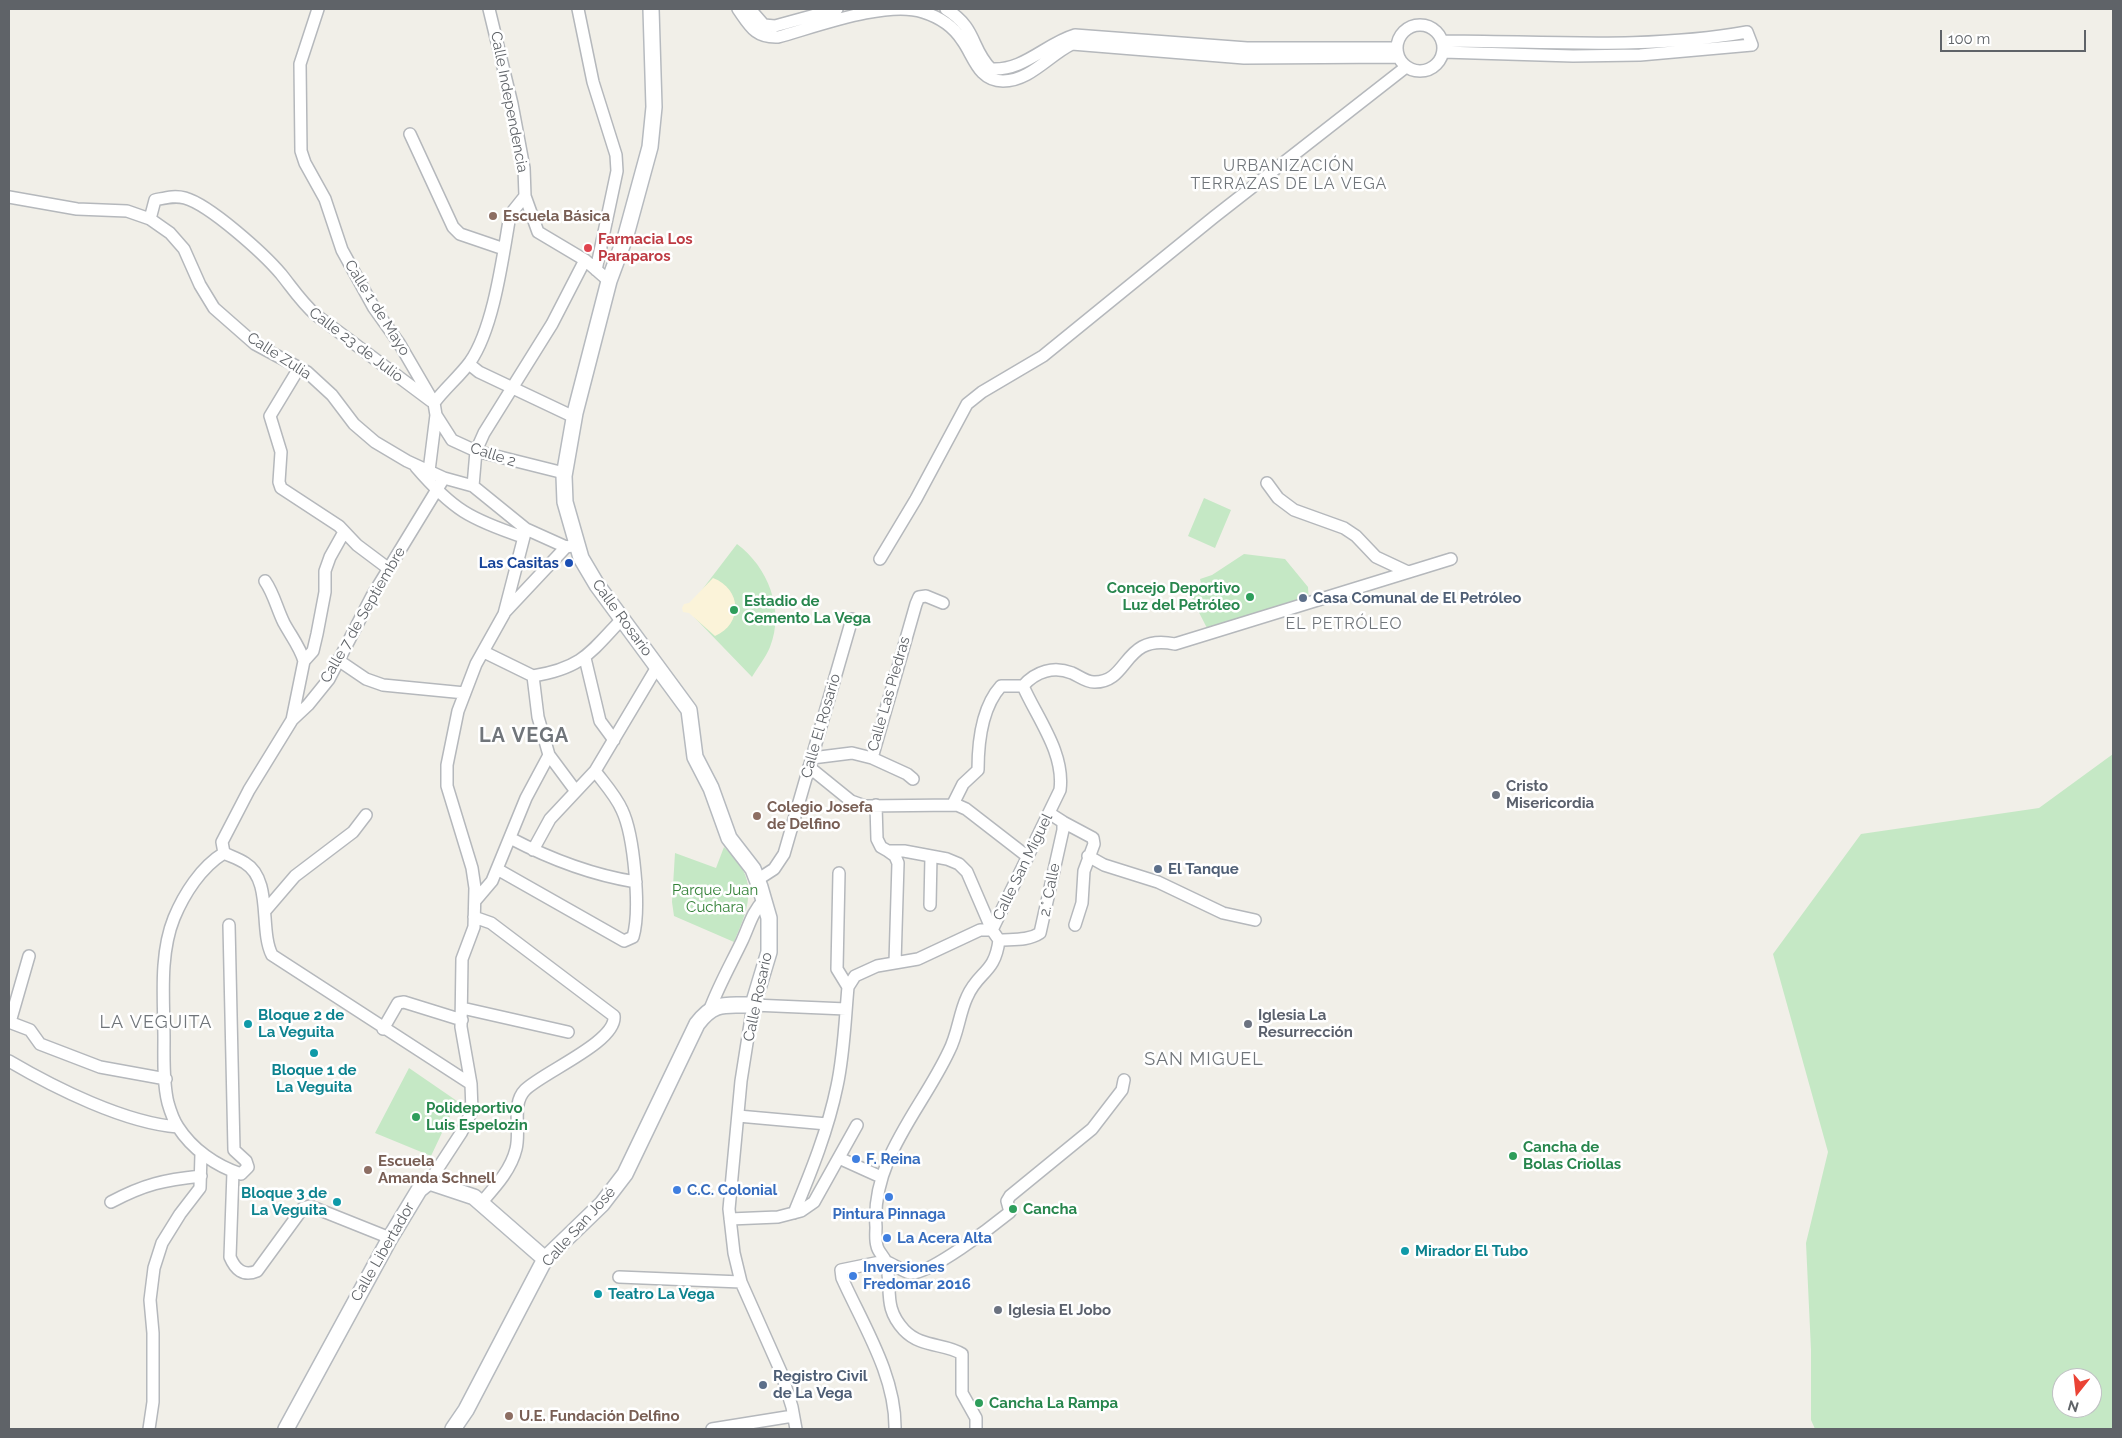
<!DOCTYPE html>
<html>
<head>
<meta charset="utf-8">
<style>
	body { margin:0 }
	#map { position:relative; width:2122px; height:1438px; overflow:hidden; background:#f1efe8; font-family:Raleway,sans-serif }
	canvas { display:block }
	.frame { position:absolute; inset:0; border:10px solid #5f6368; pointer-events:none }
	.north { position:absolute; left:2052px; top:1368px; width:50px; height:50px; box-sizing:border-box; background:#fff; border:1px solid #bfc1c3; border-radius:50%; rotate:196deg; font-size:14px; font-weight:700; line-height:20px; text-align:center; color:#5f6368 }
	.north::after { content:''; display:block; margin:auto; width:18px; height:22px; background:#ea4335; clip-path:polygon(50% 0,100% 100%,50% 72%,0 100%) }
	.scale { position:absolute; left:1940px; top:30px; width:146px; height:22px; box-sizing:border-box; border:2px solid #5f6368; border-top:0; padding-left:6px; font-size:15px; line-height:18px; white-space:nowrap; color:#5f6368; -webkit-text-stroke:4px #fff; paint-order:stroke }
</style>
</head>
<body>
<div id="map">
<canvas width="2122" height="1438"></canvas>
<div class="frame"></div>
<div class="north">N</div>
<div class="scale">100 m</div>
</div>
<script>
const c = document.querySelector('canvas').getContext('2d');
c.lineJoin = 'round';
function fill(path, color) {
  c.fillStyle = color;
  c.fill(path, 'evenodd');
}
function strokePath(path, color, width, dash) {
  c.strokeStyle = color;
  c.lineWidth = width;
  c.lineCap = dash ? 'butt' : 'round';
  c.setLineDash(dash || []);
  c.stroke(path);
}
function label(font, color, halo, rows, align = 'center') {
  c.font = font + ' Raleway,sans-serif';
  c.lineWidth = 5;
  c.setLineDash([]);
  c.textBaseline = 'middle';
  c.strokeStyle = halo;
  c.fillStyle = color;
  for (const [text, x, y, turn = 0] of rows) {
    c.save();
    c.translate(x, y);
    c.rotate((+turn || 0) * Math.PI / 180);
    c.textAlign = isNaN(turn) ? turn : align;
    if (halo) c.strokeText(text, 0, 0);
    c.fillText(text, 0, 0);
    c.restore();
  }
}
const green = new Path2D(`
	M1204,498L1231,510L1215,548L1188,536Z
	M737,544C768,567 785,610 770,647C766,657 758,667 752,677L694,617L695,599Z
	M1244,554L1285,559L1308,587L1309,604L1208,630L1188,591L1201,583L1200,579L1212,575Z
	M2113,754V1429H1815L1811,1420V1350L1806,1243L1828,1152L1773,954L1861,834L2039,808ZM2062,1378H2092V1408H2062Z
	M724,847C759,878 751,903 734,942L674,916L672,902L675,853L716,868Z
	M409,1068L457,1101L431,1156L375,1133Z`);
const sand = new Path2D(`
	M713,578C742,589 743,624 715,636L689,613L683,612L682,608L684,604L689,603Z`);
const street = new Path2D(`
	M318,9L300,64L301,151L305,163L325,199L342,250L374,308L399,343L434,403L436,415L429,471
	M489,9L512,104L524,168L525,196L538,232L585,260L609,281
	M578,9L593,82L616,155L617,171L596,270
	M738,9C750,26 755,38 778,37C815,27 886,0 923,12C939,17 953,26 962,40C974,56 978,81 1003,81C1030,81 1049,55 1072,44L1244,58L1398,57
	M750,9L764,25L775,26L837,9
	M946,9C978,29 970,48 991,69C1024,71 1045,44 1075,35L1247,48H1396
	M1397 48a23 23 0 1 1 46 0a23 23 0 1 1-46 0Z
	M1442,41C1543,41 1647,50 1747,32L1752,45L1640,55L1573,56L1443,52
	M410,134L453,227L460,234L504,249
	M9,197L77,209L127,211L150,219L170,233L184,249L200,285L214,308L255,344L307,372L332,395L354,424L375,442L407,461L444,478L473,486L526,529L566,547L578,545
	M150,219L155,200C165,198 174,195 185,198C210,205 264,254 281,274C293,289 302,303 316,315L431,401
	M469,364L479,372L574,417
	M299,368L270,416L281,452L279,482L281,488L339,526L357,545L389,569
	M434,403C445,388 459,377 470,362C493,329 502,262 509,221L513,211L525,196
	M436,415L452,440L476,451L564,473
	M416,467C453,510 470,519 523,537
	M1267,483L1278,498L1294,510L1344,528L1356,536L1376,557L1408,572
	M473,486L476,451L484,433L552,324L585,260
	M880,559L916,499L967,404L982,392L1043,356L1214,217L1406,67
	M265,581C274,594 277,609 284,623C291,636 300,647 304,661
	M505,612L566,547
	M484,652L533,676L538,717L549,755L575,790
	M585,658L600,721L614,740
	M338,660L366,679L383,685L465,693
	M533,676C582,668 590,653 622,619
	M1023,686C1036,671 1054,666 1072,673C1079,676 1086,682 1094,682C1130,683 1122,633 1175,644L1451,559
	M292,720L304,661L313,651L317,634L325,592V571L330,557L344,532
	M812,758L852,753L872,758L916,604L919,597L926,596L943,603
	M872,758L907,774L913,779
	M809,767L851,801L865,806L957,805L966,809L1028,857
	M953,804L963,784L978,770C978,743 982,707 1001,686H1023
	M876,805L877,839L881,847L888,851H904L947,859L959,864L967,872L992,930L999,940C995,974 978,971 967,997C959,1014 958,1034 949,1051C922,1109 871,1159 876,1227C876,1233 875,1240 877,1246C878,1252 884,1256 886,1262C893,1289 882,1306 904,1330C921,1348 945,1343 962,1354V1393L976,1418V1429
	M1063,822L1093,838L1094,844L1084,871L1082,903L1075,925
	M510,838C550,859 592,875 636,882
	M533,850L550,819L595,771L657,667
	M888,851L895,856L898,863L895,963
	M224,853C201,867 184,894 174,918C159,955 164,1000 164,1039C164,1059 163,1083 168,1103C170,1110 174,1121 178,1127C192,1149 216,1166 241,1174L248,1167L246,1161L234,1150L229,925
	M224,853L222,842L249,790L292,720L308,705L329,679L372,596L444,478
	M224,853C230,856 239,859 245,863C273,880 259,930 272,955L471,1084
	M1088,856L1104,865L1158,882L1223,913L1255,920
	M497,869L624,941L633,937C641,910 634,835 622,810C616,796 604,783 595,771
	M839,873L837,969L848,987
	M757,880L774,869L784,854L852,619
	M475,901L492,881L526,798L549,755
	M930,905L931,856
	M265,911L295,876L353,832L366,815
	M474,917L491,923L614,1016C617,1042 543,1072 525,1090C511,1104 521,1130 516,1149C511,1170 495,1187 481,1203
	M992,930L1060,790C1065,753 1037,718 1023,686
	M999,940C1013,939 1028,941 1040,933L1063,830V822L1049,813
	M462,1008L568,1032
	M710,1009C719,985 731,964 742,941C749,926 752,912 764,900
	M9,1022L30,1030L40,1044L100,1067L166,1079
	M10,1022L29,956
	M383,1029L398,1003L404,1002L462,1020
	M9,1061C55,1088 125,1123 178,1127
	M738,1116L827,1124
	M839,1158L881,1177
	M233,1172L230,1257C235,1269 243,1277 257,1271L303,1208L310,1206L390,1238
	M429,1182L461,1133L472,1111L471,1084L461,1027L462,959L474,927L475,888L472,868L447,786V765L458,711L476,664L504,614L526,529
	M111,1202C145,1184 164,1180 201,1176
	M794,1213C811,1172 828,1130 837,1086C844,1054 845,1020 848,987L855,976L877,966L918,959L980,930H992
	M730,1219L778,1217L801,1211L814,1202L857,1125
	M885,1261C893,1264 902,1271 910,1273C928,1276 994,1225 1010,1212L1007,1201L1010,1196L1092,1129L1122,1090L1124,1080
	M885,1261L841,1270L842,1278C863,1325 896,1376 895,1429
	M619,1277L741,1282
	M149,1429L153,1402V1333L150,1300L154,1268L162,1243L180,1214L200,1188L201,1154
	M712,1429L793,1416
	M796,1429L792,1407L781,1372L741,1282L734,1253L729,1209L741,1081L753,1005L846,1009`);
const secondary = new Path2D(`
	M286,1429L390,1238L419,1190L429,1182L474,1197L545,1259
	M453,1429L466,1410L545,1259L602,1204L625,1174L697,1024C715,1000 726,1006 753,1005L769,952V918L760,887L753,869L729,838L711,788L695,757L689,710L597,585L581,558L565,502L564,476L575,413L609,281L626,235L650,147L654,107L651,9`);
const markers = [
	[493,216,5,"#8d6e63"],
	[588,248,5,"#e0444e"],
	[569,563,5,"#1a4fb4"],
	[1250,597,5,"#2e9e5b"],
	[1303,598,5,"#5c6f8a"],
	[734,610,5,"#2e9e5b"],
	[1496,795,5,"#6b7280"],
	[757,816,5,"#8d6e63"],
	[1158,869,5,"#5c6f8a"],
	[248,1024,5,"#0f9aa8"],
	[1248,1024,5,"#6b7280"],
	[314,1053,5,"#0f9aa8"],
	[416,1117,5,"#2e9e5b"],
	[1513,1156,5,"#2e9e5b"],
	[856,1159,5,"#3f7fe0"],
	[368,1170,5,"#8d6e63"],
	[677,1190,5,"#3f7fe0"],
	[889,1197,5,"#3f7fe0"],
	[337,1202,5,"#0f9aa8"],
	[1013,1209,5,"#2e9e5b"],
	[887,1238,5,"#3f7fe0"],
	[1405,1251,5,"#0f9aa8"],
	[853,1276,5,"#3f7fe0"],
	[598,1294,5,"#0f9aa8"],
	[998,1310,5,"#6b7280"],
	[763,1385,5,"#5c6f8a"],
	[979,1403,5,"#2e9e5b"],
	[509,1416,5,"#8d6e63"]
];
const streetNames = [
	["Calle Independencia",509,102,79],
	["Calle 1 de Mayo",377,308,58],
	["Calle 23 de Julio",356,345,37],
	["Calle Zulia",279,356,33],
	["Calle 2",493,455,18],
	["Calle 7 de Septiembre",363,615,-60],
	["Calle Rosario",622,618,54],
	["Calle Las Piedras",889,694,-74],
	["Calle El Rosario",821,726,-74],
	["Calle San Miguel",1023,867,-64],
	["2.° Calle",1050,890,-79],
	["Calle Rosario",758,997,-78],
	["Calle San José",579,1227,-48],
	["Calle Libertador",383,1252,-60]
];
const educationNames = [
	["Escuela Básica",503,216],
	["Colegio Josefa",767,807],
	["de Delfino",767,824],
	["Escuela",378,1161],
	["Amanda Schnell",378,1178],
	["U.E. Fundación Delfino",519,1416]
];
const healthNames = [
	["Farmacia Los",598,239],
	["Paraparos",598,256]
];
const transitNames = [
	["Las Casitas",559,563]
];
const leisureNames = [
	["Concejo Deportivo",1240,588,"right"],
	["Luz del Petróleo",1240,605,"right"],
	["Estadio de",744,601],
	["Cemento La Vega",744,618],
	["Polideportivo",426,1108],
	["Luis Espelozin",426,1125],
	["Cancha de",1523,1147],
	["Bolas Criollas",1523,1164],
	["Cancha",1023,1209],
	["Cancha La Rampa",989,1403]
];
const serviceNames = [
	["Casa Comunal de El Petróleo",1313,598],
	["El Tanque",1168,869],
	["Registro Civil",773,1376],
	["de La Vega",773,1393]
];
const worshipNames = [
	["Cristo",1506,786],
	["Misericordia",1506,803],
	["Iglesia La",1258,1015],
	["Resurrección",1258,1032],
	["Iglesia El Jobo",1008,1310]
];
const parkNames = [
	["Parque Juan",715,890],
	["Cuchara",715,907]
];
const cultureNames = [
	["Bloque 2 de",258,1015],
	["La Veguita",258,1032],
	["Bloque 1 de",314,1070,"center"],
	["La Veguita",314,1087,"center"],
	["Bloque 3 de",327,1193,"right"],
	["La Veguita",327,1210,"right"],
	["Mirador El Tubo",1415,1251],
	["Teatro La Vega",608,1294]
];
const shopNames = [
	["F. Reina",866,1159],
	["C.C. Colonial",687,1190],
	["Pintura Pinnaga",889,1214,"center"],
	["La Acera Alta",897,1238],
	["Inversiones",863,1267],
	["Fredomar 2016",863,1284]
];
const neighbourhoodNames = [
	["URBANIZACIÓN",1289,166],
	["TERRAZAS DE LA VEGA",1289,184],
	["EL PETRÓLEO",1344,624]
];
const quarterNames = [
	["LA VEGUITA",156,1023],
	["SAN MIGUEL",1204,1060]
];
const districtNames = [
	["LA VEGA",524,736]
];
fill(green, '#c5e8c5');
fill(sand, '#fbf3d9');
strokePath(street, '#b5b8bc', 14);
strokePath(secondary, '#b6babf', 18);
strokePath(street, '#fff', 11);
strokePath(secondary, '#fff', 15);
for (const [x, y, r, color] of markers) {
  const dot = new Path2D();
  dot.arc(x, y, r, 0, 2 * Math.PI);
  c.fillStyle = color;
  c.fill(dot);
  strokePath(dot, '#fff', 2);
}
label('15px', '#5f6368', '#fff', streetNames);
label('bold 15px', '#785e54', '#fff', educationNames, 'left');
label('bold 15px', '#be3a42', '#fff', healthNames, 'left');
label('bold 15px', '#164399', '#fff', transitNames, 'right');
label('bold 15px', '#27864d', '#fff', leisureNames, 'left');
label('bold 15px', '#4e5e75', '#fff', serviceNames, 'left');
label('bold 15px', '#5b616d', '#fff', worshipNames, 'left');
label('15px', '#348238', '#fff', parkNames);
label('bold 15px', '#0d838f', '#fff', cultureNames, 'left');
label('bold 15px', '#366cbe', '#fff', shopNames, 'left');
c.letterSpacing = '1px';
label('16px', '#70757a', '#fff', neighbourhoodNames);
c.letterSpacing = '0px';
c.letterSpacing = '1px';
label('18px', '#70757a', '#fff', quarterNames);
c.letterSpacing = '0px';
c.letterSpacing = '1px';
label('bold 20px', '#70757a', '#fff', districtNames);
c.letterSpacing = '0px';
</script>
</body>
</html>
